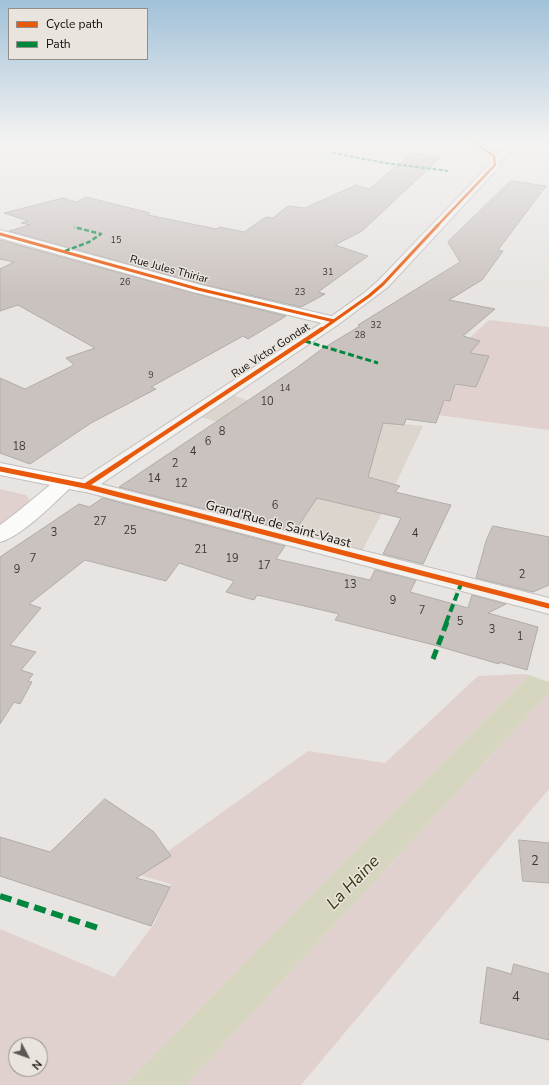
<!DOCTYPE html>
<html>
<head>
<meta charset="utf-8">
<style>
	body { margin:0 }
	#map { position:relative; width:549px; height:1085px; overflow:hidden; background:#e7e4e1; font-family:"Nunito Sans",sans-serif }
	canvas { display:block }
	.legend { position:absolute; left:8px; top:8px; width:140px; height:52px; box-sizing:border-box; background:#eae4de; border:1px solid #928e8a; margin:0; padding:5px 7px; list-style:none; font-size:12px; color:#0f0d0b }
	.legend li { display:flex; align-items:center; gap:8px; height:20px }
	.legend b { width:20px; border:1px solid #928e8a }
	.north { position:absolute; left:8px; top:1037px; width:40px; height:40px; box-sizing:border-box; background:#eae4de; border:1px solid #928e8a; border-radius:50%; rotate:131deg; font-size:11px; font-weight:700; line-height:16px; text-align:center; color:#0f0d0b }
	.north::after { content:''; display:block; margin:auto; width:14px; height:18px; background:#5b5856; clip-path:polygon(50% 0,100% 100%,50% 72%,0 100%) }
</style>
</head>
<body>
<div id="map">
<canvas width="549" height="1085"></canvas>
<ul class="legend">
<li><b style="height:5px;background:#e8590c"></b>Cycle path</li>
<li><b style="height:5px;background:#00873e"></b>Path</li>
</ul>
<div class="north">N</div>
</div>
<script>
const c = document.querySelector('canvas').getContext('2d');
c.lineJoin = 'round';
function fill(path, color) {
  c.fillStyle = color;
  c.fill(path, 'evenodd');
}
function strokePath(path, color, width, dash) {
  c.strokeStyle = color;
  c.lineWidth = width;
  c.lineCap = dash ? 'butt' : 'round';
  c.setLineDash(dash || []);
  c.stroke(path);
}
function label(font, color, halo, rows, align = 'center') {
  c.font = font + ' "Nunito Sans",sans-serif';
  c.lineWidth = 3;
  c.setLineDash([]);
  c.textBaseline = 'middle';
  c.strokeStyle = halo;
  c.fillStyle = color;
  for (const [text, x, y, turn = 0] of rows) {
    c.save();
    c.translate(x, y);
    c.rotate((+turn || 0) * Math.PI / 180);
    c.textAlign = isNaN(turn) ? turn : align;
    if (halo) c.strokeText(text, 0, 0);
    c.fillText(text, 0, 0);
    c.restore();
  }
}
const built = new Path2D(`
	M227,393L274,410L423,426L382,513L359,557L284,538L295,524L243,429L193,415Z`);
const green = new Path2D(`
	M489,320L549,327V430L422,413L464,343Z
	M0,489L26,495L30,500L16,516L0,530Z
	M523,674L529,675L124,1085H0V929L114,977L154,924L171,884L136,874L308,751L385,763L478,676ZM16,1045H40V1069H16Z
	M549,693V789L301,1085H186Z`);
const water = new Path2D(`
	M529,675L549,682V693L186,1085H124Z`);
const building = new Path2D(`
	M412,153L441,157L362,231L335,245L368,256L318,292L325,294L301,307L201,284L9,231L30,225L21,223L28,221L4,213L63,198L76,202L86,197L150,213L148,215L216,229L220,227L244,232L266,217L273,218L288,206L305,208L356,185L369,189Z
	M511,181L546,186L498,250L503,251L482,280L449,300L495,309L463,336L480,341L470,353L489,356L476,387L455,384L450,401L444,400L436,423L406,419L404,425L383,423L368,477L400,486L395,492L451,505L423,564L383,554L401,518L317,498L294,532L119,487L295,369L322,349L360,326L358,325L460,262L448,242Z
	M0,240L193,293L286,316L248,339L243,336L151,387L156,389L91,423L30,464L0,453V378L25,389L74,365L66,358L95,348L18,305L0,311V269L14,262L0,259Z
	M103,498L285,546L276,559L370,580L375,570L416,580L410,592L468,608L472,595L506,604L488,613L538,627L527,670L499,662V664L434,645L335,620L339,614L257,595L254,600L226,592L234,581L179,563L166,581L85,560L29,604L41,608L10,645L36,652L21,670L33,674L28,681L32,682L20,704L14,702L0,724V557L79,504L89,507Z
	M493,526L549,537V585L533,592L476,578L486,541Z
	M105,799L154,832L171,856L136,878L170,887L151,926L0,876V837L50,852Z
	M519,840L549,843V883L523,881Z
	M514,964L549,974V1040L480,1023L487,967L511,974Z`);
const street = new Path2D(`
	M0,230L201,285L339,318L342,321L339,324L334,326L193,292L0,238Z
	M0,463L85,480L92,482L95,486L92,490L85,492L69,489C52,505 22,536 0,542V525L16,513L50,485L0,475Z`);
const secondary = new Path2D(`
	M470,143H482L497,154L512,143H524L500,161L499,167L388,287L339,324L101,484L549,598V614L78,490L75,486L78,482L329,318L364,293L378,281L490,164L489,157Z`);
const quietFar5 = new Path2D(`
	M332,153L386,163L448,171`);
const quietFar4 = new Path2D(`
	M65,251L89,242L101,234L74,227`);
const quietFar3 = new Path2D(`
	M305,341L378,363`);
const quietFar2 = new Path2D(`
	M446,623L461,584`);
const quietFar1 = new Path2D(`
	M433,659L447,622`);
const quiet = new Path2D(`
	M0,896L98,928`);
const cyclewayFar3 = new Path2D(`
	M437,226L495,165L494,156L475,143`);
const cyclewayFar2 = new Path2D(`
	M0,234L198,289L334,321
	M321,330L369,296L383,284L438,225`);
const cyclewayFar1 = new Path2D(`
	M124,460L322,329`);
const cycleway = new Path2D(`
	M0,469L85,486L549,606
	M85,486L126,459`);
const farNumbernames = [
	["15",116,241],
	["31",328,273],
	["26",125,283],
	["23",300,293],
	["32",376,326],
	["28",360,336],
	["9",151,376],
	["14",285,389]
];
const farStreetnames = [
	["Rue Jules Thiriar",169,270,15],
	["Rue Victor Gondat",271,351,-33]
];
const numberNames = [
	["10",267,402],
	["8",222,432],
	["6",208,442],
	["18",19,447],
	["4",193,452],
	["2",175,464],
	["14",154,479],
	["12",181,484],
	["6",275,506],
	["27",100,522],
	["25",130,531],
	["3",54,533],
	["4",415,534],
	["21",201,550],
	["7",33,559],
	["19",232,559],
	["17",264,566],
	["9",17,570],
	["2",522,575],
	["13",350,585],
	["9",393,601],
	["7",422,611],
	["5",460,622],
	["3",492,630],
	["1",520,637]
];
const streetNames = [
	["Grand'Rue de Saint-Vaast",278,525,15]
];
const nearNumbernames = [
	["2",535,862],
	["4",516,998]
];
const nearWaternames = [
	["La Haine",354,883,-46]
];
fill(built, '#dcd5cd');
fill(green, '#e0d1ce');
fill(water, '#d6d5bf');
fill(building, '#cac2be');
strokePath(building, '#afacab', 1);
strokePath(street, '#c1bfbd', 2);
strokePath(secondary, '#c1bfbd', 2);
fill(street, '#fbfbfa');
fill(secondary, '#f4f2ef');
strokePath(quietFar5, '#00873e', 2, [4, 2]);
strokePath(quietFar4, '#00873e', 2.5, [5, 2.5]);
strokePath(quietFar3, '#00873e', 3, [6, 3]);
strokePath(quietFar2, '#00873e', 4, [8, 4]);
strokePath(quietFar1, '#00873e', 5, [10, 5]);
strokePath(quiet, '#00873e', 6, [12, 6]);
strokePath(cyclewayFar3, '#e8590c', 2.5);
strokePath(cyclewayFar2, '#e8590c', 3);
strokePath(cyclewayFar1, '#e8590c', 4);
strokePath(cycleway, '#e8590c', 5);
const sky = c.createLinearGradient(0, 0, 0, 295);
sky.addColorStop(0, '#a1c1d8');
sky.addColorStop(0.48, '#f4f3f2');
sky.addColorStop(1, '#f4f3f200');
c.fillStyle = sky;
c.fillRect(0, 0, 549, 295);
label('9px', '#3e3a38', null, farNumbernames);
label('11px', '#0f0d0b', '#eae4de', farStreetnames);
label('11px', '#3e3a38', null, numberNames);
label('13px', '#0f0d0b', '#eae4de', streetNames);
label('13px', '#3e3a38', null, nearNumbernames);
label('italic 17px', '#37350d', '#eae4de', nearWaternames);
</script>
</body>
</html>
